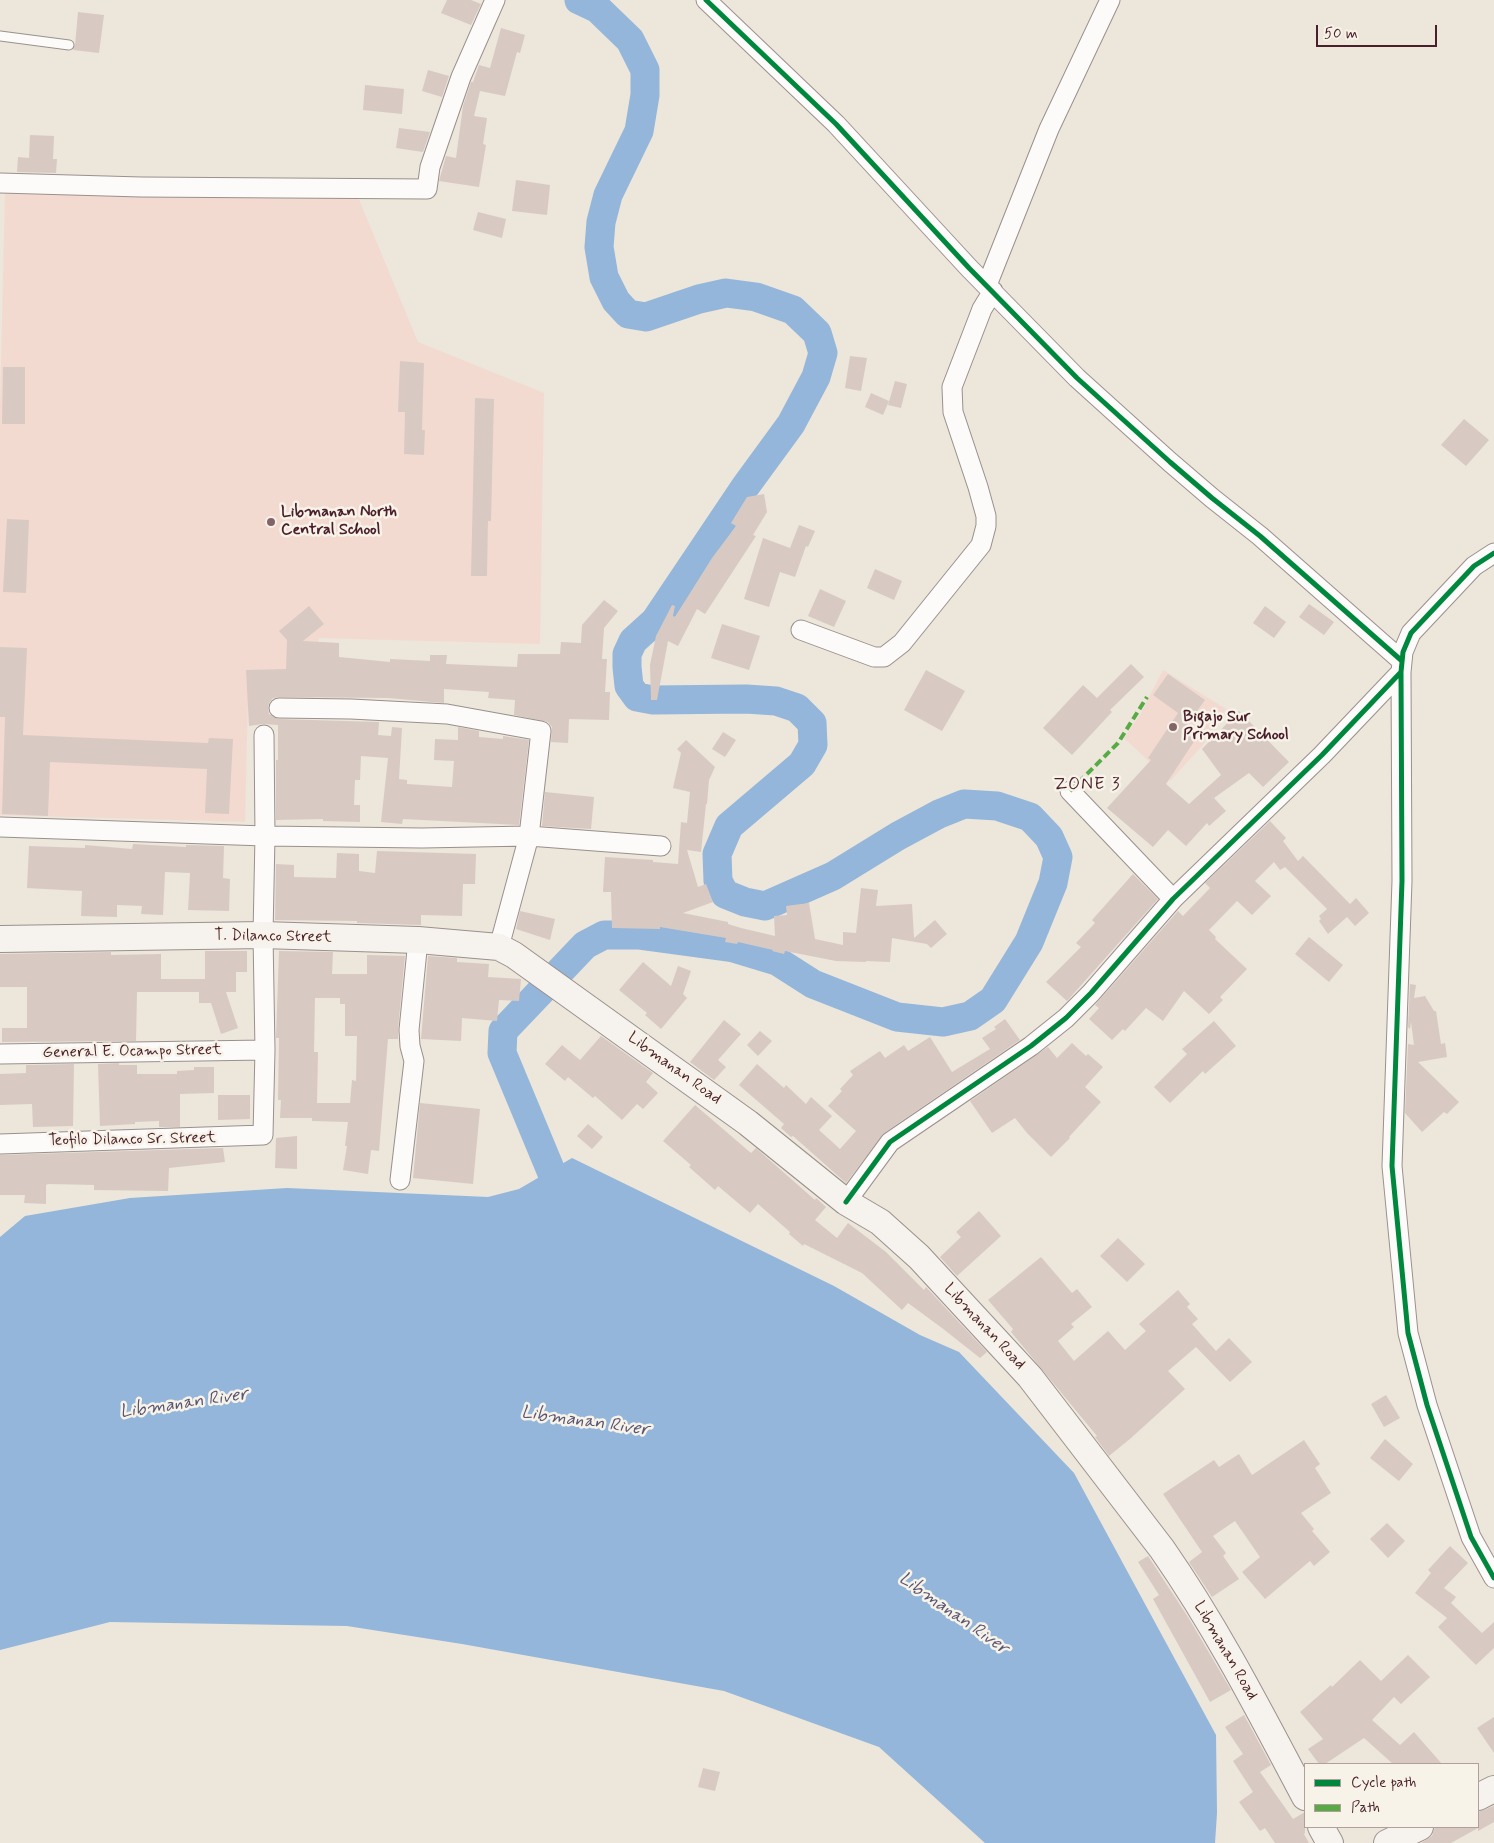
<!DOCTYPE html>
<html>
<head>
<meta charset="utf-8">
<style>
	body { margin:0 }
	#map { position:relative; width:1494px; height:1843px; overflow:hidden; background:#ece6db; font-family:Mynerve,sans-serif }
	canvas { display:block }
	.legend { position:absolute; left:1304px; top:1763px; width:175px; height:65px; box-sizing:border-box; background:#f7f3e8; border:1px solid #b29e9c; margin:0; padding:6px 9px; list-style:none; font-size:15px; color:#4a1f2b }
	.legend li { display:flex; align-items:center; gap:10px; height:25px }
	.legend b { width:25px; border:1px solid #b29e9c }
	.scale { position:absolute; left:1316px; top:25px; width:121px; height:22px; box-sizing:border-box; border:2px solid #4a1f2b; border-top:0; padding-left:6px; font-size:15px; line-height:18px; white-space:nowrap; color:#4a1f2b; -webkit-text-stroke:4px #f7f3e8; paint-order:stroke }
</style>
</head>
<body>
<div id="map">
<canvas width="1494" height="1843"></canvas>
<ul class="legend">
<li><b style="height:6px;background:#00873e"></b>Cycle path</li>
<li><b style="height:6px;background:#57aa44"></b>Path</li>
</ul>
<div class="scale">50 m</div>
</div>
<script>
const c = document.querySelector('canvas').getContext('2d');
c.lineJoin = 'round';
function fill(path, color) {
  c.fillStyle = color;
  c.fill(path, 'evenodd');
}
function strokePath(path, color, width, dash) {
  c.strokeStyle = color;
  c.lineWidth = width;
  c.lineCap = dash ? 'butt' : 'round';
  c.setLineDash(dash || []);
  c.stroke(path);
}
function label(font, color, halo, rows, align = 'center') {
  c.font = font + ' Mynerve,sans-serif';
  c.lineWidth = 5;
  c.setLineDash([]);
  c.textBaseline = 'middle';
  c.strokeStyle = halo;
  c.fillStyle = color;
  for (const [text, x, y, turn = 0] of rows) {
    c.save();
    c.translate(x, y);
    c.rotate((+turn || 0) * Math.PI / 180);
    c.textAlign = isNaN(turn) ? turn : align;
    if (halo) c.strokeText(text, 0, 0);
    c.fillText(text, 0, 0);
    c.restore();
  }
}
const built = new Path2D(`
	M5,194L358,197L418,342L544,393L540,644L319,638L313,700L248,697L245,822L0,815V405Z
	M1163,670L1226,709L1203,745L1170,781L1124,738L1140,715Z`);
const water = new Path2D(`
	M572,1158L834,1286L920,1335L959,1352L1074,1473L1216,1735L1217,1813L1215,1843H985L879,1747L724,1691L462,1644L347,1626L110,1622L0,1650V1237L25,1216L130,1198L287,1188L488,1197L519,1189Z`);
const river = new Path2D(`
	M566,1207L502,1053L503,1031L585,945L604,935H638L734,948L777,961L813,984L897,1017L943,1022L970,1016L993,1000L1029,942L1053,883L1058,857L1049,837L1030,817L997,806L964,804L939,814L898,836L833,876L765,906L745,902L725,894L718,881L717,854L729,826L802,764L813,745L812,723L797,708L776,701L746,699L653,700L637,697L629,686L627,667V654L633,641L655,621L745,487L791,424L816,377L823,353L817,333L793,310L756,297L726,293L699,299L646,317L628,314L616,301L604,277L599,247L601,222L608,195L639,131L645,95V70L630,40L598,9L579,0`);
const building = new Path2D(`
	M447,0H471L481,4L471,25L441,13Z
	M78,12L104,15L99,53L73,50L75,45Z
	M501,28L525,35L520,53L517,52L505,96L480,91L474,116L487,118L483,144L486,145L479,187L439,181L446,156L456,158L463,106L471,82H473L479,65L490,68Z
	M428,70L449,76L442,97L422,91Z
	M365,85L404,89L402,114L363,110Z
	M399,128L430,132L423,152L396,148Z
	M30,135L54,136L53,159H57L56,173L17,172L18,157L29,158Z
	M516,180L550,185L547,215L512,211Z
	M478,212L506,219L502,238L473,230Z
	M850,356L867,358L861,391L845,388Z
	M400,361L424,363L422,430H425L424,455L404,454L405,412H398Z
	M3,367H25V424H2Z
	M895,381L907,384L901,408L888,405Z
	M871,393L889,401L883,415L865,407Z
	M475,398L494,399L491,521H488L487,576H471Z
	M1464,419L1489,440L1466,466L1441,445Z
	M764,494L767,512L753,535L756,536L705,614L697,609L678,646L668,641L657,700H651L650,665L656,636L672,605L675,606L673,616L675,617L712,558L736,526L731,523L747,497Z
	M7,519L29,520L26,593L3,592Z
	M799,525L815,531L808,547L806,546L795,577L780,572L769,607L744,599L763,538L790,548Z
	M875,569L902,581L894,600L867,588Z
	M820,589L846,601L834,627L808,616Z
	M604,600L618,611L604,628L602,659H607L605,692H610L609,720L569,719L568,743L551,742L552,727L548,722L514,715L515,700L488,698L489,692L444,689V703L388,698L279,697L273,698L269,703L268,708L269,714L278,719L379,722L378,735L391,736L392,727L402,728L399,779L407,780V784L452,787L454,761L434,760L435,739L458,740V727L479,731V737L503,739V736L529,740L519,825L403,819L402,824L381,822L388,758L361,756L360,780H355L354,805H360V822L323,821V819L276,820V760H278V725L263,724L249,726L246,670L286,669L287,640L279,631L309,606L324,624L303,641L339,643V657L390,662V659L430,661V655H447L446,664L517,667L518,654H560L561,642L581,643L582,625Z
	M1309,604L1334,622L1324,635L1299,617Z
	M1265,606L1286,622L1274,638L1253,623Z
	M722,624L760,636L749,670L711,658Z
	M0,647L27,648L23,735L208,743L209,738L233,739L229,814L205,813L207,769L50,762L48,816L2,814L5,717H0Z
	M1131,664L1144,677L1110,710L1112,712L1072,755L1043,728L1083,685L1097,698Z
	M926,670L965,691L942,731L904,710Z
	M1168,674L1205,700L1184,729L1197,737L1166,784L1189,804L1221,775L1202,749L1239,711L1289,762L1263,787L1249,773L1214,798L1226,811L1209,826L1207,823L1186,846L1168,830L1153,847L1107,808L1151,760L1148,758L1178,713L1153,695Z
	M723,732L736,740L725,757L712,749Z
	M686,740L715,767L709,780L707,804H706L701,852L687,850L698,887L706,884L713,902L683,913L728,922V924L741,928L775,936L774,916L787,915L786,906L809,903L815,939L843,945V932L856,933L861,888L878,890L876,906L912,904L914,938L935,920L947,934L931,948L927,944L892,938L890,962L866,961V962L836,961L785,951L784,954L772,951L773,950L738,942L737,944L725,942L726,938L660,927V929L612,928L611,892H603L605,857L653,860V862L678,864L681,822L687,823L690,792L673,788L681,753L677,749Z
	M545,792L594,797L591,829L542,826Z
	M1270,821L1286,838L1283,841L1298,861L1303,856L1350,904L1356,898L1369,913L1355,926L1347,917L1328,934L1319,921L1321,919L1319,916L1327,909L1285,867L1280,870L1274,862L1255,881L1271,896L1252,915L1237,901L1209,930L1216,937L1215,939L1247,969L1220,997L1223,1000L1209,1014L1184,991L1163,1021L1146,1008L1125,1031L1123,1029L1112,1040L1089,1019L1099,1008L1095,1005L1178,911L1183,916L1210,888L1205,883Z
	M133,844L186,847V845L224,846L223,878L230,879L229,911L188,910L190,873L165,872L163,915L141,914L142,906L117,905V917L81,916L82,891L27,888L29,846L85,848V845L132,849Z
	M377,851L476,854L475,884H463L462,916L421,915V925L357,923V921L275,920L276,864L294,865V877L336,878L337,853L359,854V871L375,873Z
	M1133,874L1158,899L1067,1001L1046,982L1081,947L1076,943L1095,923L1092,920Z
	M520,911L555,919L550,940L516,929Z
	M1309,937L1343,965L1329,982L1295,954Z
	M205,951H247V972H236V992H226L238,1028L221,1034L211,1003H199V992H137L136,1041L2,1042V1028H27V987H0V954L111,952V955L161,954V979H205Z
	M279,951L333,952L332,974H367V955L405,956L398,1029V1039H388L379,1151L371,1150L368,1174L343,1170L347,1146H345L348,1122L312,1121V1118H280L281,1100H278L279,1038H276ZM315,998H340V1004H345V1036H357L356,1081L352,1080L350,1103H317L318,1052H314Z
	M428,956L457,958V962L489,964L488,977L521,979L519,1001L499,1000L497,1021L462,1018L461,1041L421,1039Z
	M643,962L671,986L678,966L691,971L683,994L687,998L661,1029L645,1015L647,1013L619,990Z
	M1410,984L1416,985L1414,998L1425,996L1434,1011H1436L1441,1044L1445,1043L1447,1057L1418,1062L1459,1102L1447,1114L1444,1112L1422,1132L1405,1113L1408,1044L1414,1045L1411,1022L1410,1029L1408,1027Z
	M1005,1019L1020,1040L884,1133L846,1183L793,1136L791,1137L781,1128L784,1124L739,1085L757,1064L784,1088L786,1085L806,1104L811,1097L832,1116L819,1130L840,1149L856,1131L828,1106L842,1091L840,1089L853,1075L850,1071L880,1051L885,1058L904,1045L908,1051L930,1037L952,1072L990,1049L982,1038L996,1029L994,1027Z
	M724,1020L741,1034L718,1060L726,1067L714,1080L690,1062Z
	M1214,1021L1236,1046L1205,1074L1203,1071L1170,1103L1154,1087L1187,1054L1182,1049Z
	M760,1031L772,1041L758,1056L747,1045Z
	M601,1036L653,1073L646,1082L658,1093L643,1109L637,1104L622,1120L595,1096L593,1098L568,1077L565,1081L545,1064L562,1045L580,1060Z
	M1072,1043L1086,1056L1088,1054L1103,1067L1085,1087L1101,1102L1069,1137L1070,1138L1051,1157L1027,1133L1015,1118L992,1133L970,1101L1048,1047L1057,1058Z
	M119,1063V1065H137V1074H177V1071L194,1070V1067H214V1093L180,1094V1127H159V1121L135,1122V1124L100,1126L98,1064Z
	M74,1064L73,1126L33,1127L32,1104L0,1105V1074L26,1073V1065Z
	M218,1095H250V1119L218,1120Z
	M420,1103L480,1109L473,1184L413,1178Z
	M695,1105L751,1153L756,1148L815,1200L816,1198L826,1207L815,1220L837,1238L848,1223L886,1252L924,1290L926,1287L987,1352L980,1358L942,1328L908,1303L902,1310L862,1273L804,1244L803,1246L789,1234L790,1232L758,1204L750,1213L718,1186L715,1190L689,1167L691,1165L663,1141Z
	M588,1124L603,1137L592,1149L577,1136Z
	M297,1136V1169L275,1168L276,1138Z
	M223,1148L225,1162L169,1168L168,1191L94,1190V1185L48,1184L46,1185V1204L24,1203L25,1195H0V1155Z
	M979,1211L1001,1236L957,1276L940,1257L961,1237L956,1232Z
	M1118,1238L1145,1264L1127,1282L1100,1256Z
	M1041,1257L1072,1293L1077,1289L1092,1307L1071,1324L1074,1327L1058,1341L1074,1361L1108,1331L1125,1350L1146,1331L1139,1324L1178,1290L1190,1304L1187,1307L1198,1319L1192,1324L1216,1351L1229,1338L1252,1362L1230,1382L1196,1347L1168,1371L1185,1389L1131,1438L1109,1456L1095,1437L1097,1436L1011,1332L1013,1329L988,1300Z
	M1386,1395L1400,1418L1384,1427L1371,1404Z
	M1385,1439L1413,1464L1399,1481L1370,1458Z
	M1304,1440L1320,1464L1315,1468L1331,1493L1301,1513L1314,1529L1312,1531L1330,1552L1314,1566L1310,1561L1265,1599L1242,1572L1260,1557L1235,1521L1213,1536L1226,1553L1223,1556L1239,1579L1212,1597L1189,1562L1202,1552L1163,1494L1214,1460L1219,1467L1239,1454L1252,1475Z
	M1387,1523L1405,1541L1388,1558L1370,1539Z
	M1450,1546L1468,1563L1444,1588L1456,1597L1451,1603L1482,1633L1494,1622V1648L1476,1665L1438,1627L1447,1618L1415,1593L1431,1573L1428,1570Z
	M1148,1556L1188,1617L1231,1690L1210,1702L1153,1599L1159,1595L1138,1562Z
	M1408,1655L1430,1677L1401,1704L1394,1697L1372,1720L1400,1745L1414,1732L1442,1764H1393L1364,1738L1325,1764H1319L1308,1749L1323,1739L1300,1712L1331,1685L1332,1687L1360,1660L1381,1681Z
	M1244,1715L1271,1765L1260,1772L1293,1819L1305,1812V1833L1304,1834L1309,1843H1275L1265,1828L1260,1831L1239,1802L1253,1792L1233,1761L1243,1754L1225,1727Z
	M1494,1717V1753L1477,1728Z
	M703,1768L720,1772L715,1791L698,1787Z
	M1494,1806V1822L1478,1831V1828L1451,1843H1421L1432,1836L1435,1827H1478V1812Z`);
const service = new Path2D(`
	M0,36L69,45`);
const minor = new Path2D(`
	M706,0L836,124L969,268L1077,378L1170,462L1212,498L1260,536L1402,661
	M0,183L141,187L427,189L430,167L461,77L495,0
	M987,285L1049,129L1110,0
	M1494,553L1474,566L1411,633L1403,652L1401,672L1402,881L1392,1166L1408,1333L1427,1405L1471,1537L1494,1578
	M801,630L874,657H884L902,643L981,545L986,526V516L978,487L953,412L952,387L982,309L993,291
	M279,708L351,709L447,714L541,731L529,836L499,947
	M1070,791L1173,899
	M0,827L265,836L422,838L529,836L661,846
	M0,1054L265,1050
	M0,1144L263,1135L265,1050L263,935L265,836L264,735
	M400,1180L414,1061L410,1046L409,1030L418,940
	M846,1202L890,1142L1031,1046L1066,1018L1091,993L1173,899L1322,755L1401,672`);
const secondary = new Path2D(`
	M0,939L263,935L418,940L499,947L514,955L748,1123L846,1202L880,1222L919,1257L1030,1377L1162,1549C1217,1628 1260,1712 1305,1797
	M1478,1797L1494,1789
	M1321,1827L1330,1843
	M1387,1843L1420,1827`);
const quiet = new Path2D(`
	M1070,791L1118,743L1147,697`);
const cycleway = new Path2D(`
	M706,0L836,124L969,268L1077,378L1170,462L1212,498L1260,536L1402,661
	M1494,553L1474,566L1411,633L1403,652L1401,672L1402,881L1392,1166L1408,1333L1427,1405L1471,1537L1494,1578
	M846,1202L890,1142L1031,1046L1066,1018L1091,993L1173,899L1322,755L1401,672`);
const markers = [
	[271,522,5,"#836569"],
	[1173,727,5,"#836569"]
];
const poiNames = [
	["Libmanan North",281,513],
	["Central School",281,531],
	["Bigajo Sur",1183,718],
	["Primary School",1183,736]
];
const streetNames = [
	["T. Dilanco Street",273,937,1],
	["General E. Ocampo Street",132,1052,-1],
	["Libmanan Road",674,1069,36],
	["Teofilo Dilanco Sr. Street",132,1140,-1],
	["Libmanan Road",984,1327,47],
	["Libmanan Road",1225,1651,60]
];
const neighbourhoodNames = [
	["ZONE 3",1087,785]
];
const waterNames = [
	["Libmanan River",184,1404,-8],
	["Libmanan River",585,1422,8],
	["Libmanan River",953,1614,35]
];
fill(built, '#f2dad1');
fill(water, '#93b6da');
strokePath(river, '#93b6da', 29);
fill(building, '#d8cac3');
strokePath(service, '#9a908c', 11);
strokePath(minor, '#9a908c', 21);
strokePath(secondary, '#9a908c', 28);
strokePath(service, '#fcfbfa', 9);
strokePath(minor, '#fcfbfa', 19);
strokePath(secondary, '#f6f3ef', 26);
strokePath(quiet, '#57aa44', 4, [8, 4]);
strokePath(cycleway, '#00873e', 5);
for (const [x, y, r, color] of markers) {
  const dot = new Path2D();
  dot.arc(x, y, r, 0, 2 * Math.PI);
  c.fillStyle = color;
  c.fill(dot);
  strokePath(dot, '#f7f3e8', 2);
}
label('bold 16px', '#4a1f2b', '#f7f3e8', poiNames, 'left');
label('16px', '#4a1f2b', '#f7f3e8', streetNames);
c.letterSpacing = '1px';
label('18px', '#4a1f2b', '#f7f3e8', neighbourhoodNames);
c.letterSpacing = '0px';
label('italic 18px', '#585371', '#f7f3e8', waterNames);
</script>
</body>
</html>
